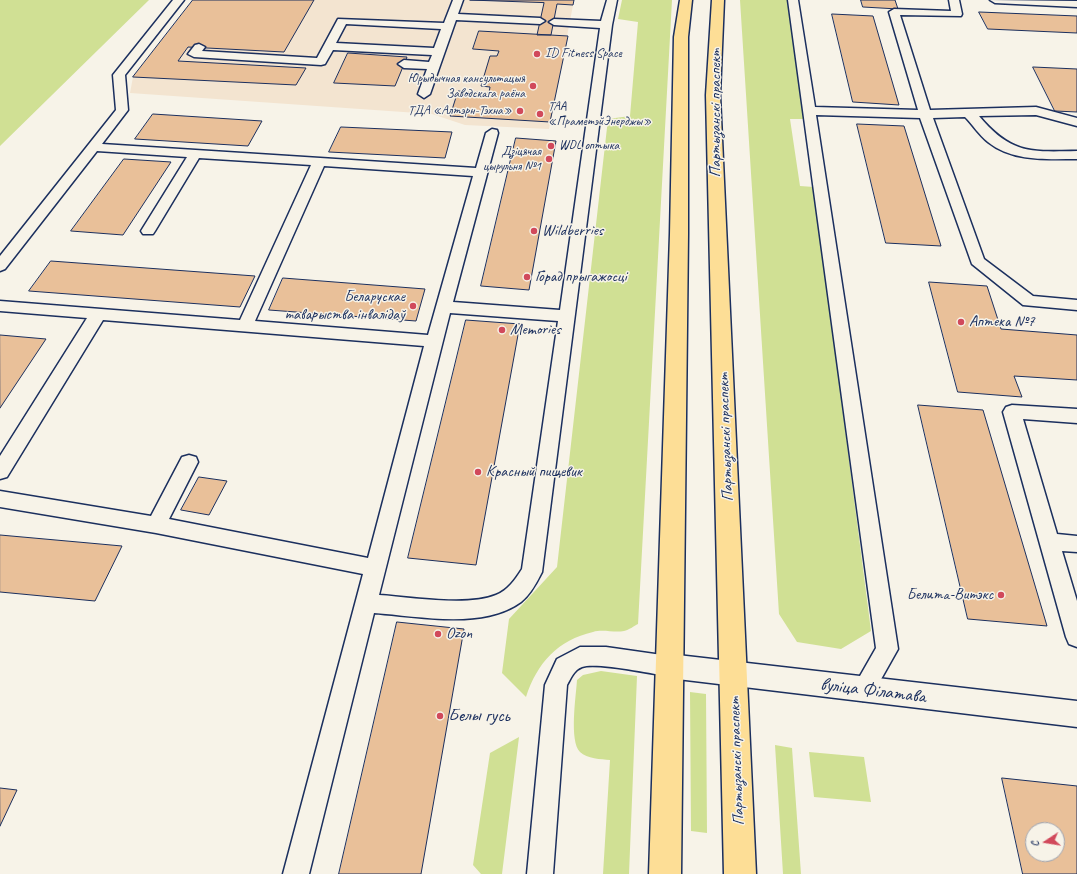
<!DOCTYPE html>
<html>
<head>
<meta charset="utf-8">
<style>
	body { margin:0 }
	#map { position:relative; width:1077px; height:874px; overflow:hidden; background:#f7f3e8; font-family:Caveat,sans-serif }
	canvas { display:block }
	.north { position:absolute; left:1025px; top:822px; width:40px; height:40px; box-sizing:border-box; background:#f7f3e8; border:1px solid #9fa5b1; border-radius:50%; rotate:258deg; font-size:11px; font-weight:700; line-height:16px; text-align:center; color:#1b2f5e }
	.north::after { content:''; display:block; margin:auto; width:14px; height:18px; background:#d1495b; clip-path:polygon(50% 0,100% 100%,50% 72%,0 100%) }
</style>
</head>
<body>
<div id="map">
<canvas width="1077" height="874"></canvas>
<div class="north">С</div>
</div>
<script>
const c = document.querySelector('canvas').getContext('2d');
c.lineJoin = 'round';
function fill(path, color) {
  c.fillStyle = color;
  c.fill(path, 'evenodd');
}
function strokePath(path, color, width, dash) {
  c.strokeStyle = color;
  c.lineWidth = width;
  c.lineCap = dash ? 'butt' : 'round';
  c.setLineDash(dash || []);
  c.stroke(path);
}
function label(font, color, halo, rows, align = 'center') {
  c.font = font + ' Caveat,sans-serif';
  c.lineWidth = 3;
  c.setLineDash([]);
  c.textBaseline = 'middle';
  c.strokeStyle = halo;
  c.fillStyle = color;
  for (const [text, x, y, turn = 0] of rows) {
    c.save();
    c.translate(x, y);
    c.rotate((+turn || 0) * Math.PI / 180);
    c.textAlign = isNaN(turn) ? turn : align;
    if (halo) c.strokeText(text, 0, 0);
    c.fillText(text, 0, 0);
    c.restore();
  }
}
const built = new Path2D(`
	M193,0H574L549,129L465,125L432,114L130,93L133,77Z`);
const green = new Path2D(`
	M0,0H149L0,146Z
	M622,0H672L638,624C634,626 629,630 624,631C614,633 603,629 593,632C558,640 537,663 526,697L502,673L509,619L557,567L608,119L630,116L638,22L618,19Z
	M740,0H787L805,119H790L800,186L814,187L871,631L841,649L797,642L779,614Z
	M601,671L637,676L629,874H603L610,760C601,759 587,759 580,752C569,741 576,696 577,680L583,675Z
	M690,692L706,694L707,833L691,831Z
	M519,737L502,874H481L473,865L490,753Z
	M775,745L792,748L801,874H783Z
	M809,752L864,757L871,802L814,797Z`);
const building = new Path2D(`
	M193,0H314L284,52L188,47L178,61L306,68L296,85L133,77Z
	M470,0H574L573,5L557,4L551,35H537L544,3Z
	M861,0H895L898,9L863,7Z
	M979,12L1077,16V33L988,29Z
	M832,14L873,16L899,105L853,102Z
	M479,31L568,36L550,122L450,116L458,91L489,93L490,87L481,86L490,56H497L499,51L473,49Z
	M348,53L407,57L395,86L334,83Z
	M1033,67L1077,69V112L1055,111Z
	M153,114L262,121L248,146L135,139Z
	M857,124L904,126L941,246L886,243Z
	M341,127L452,132L445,158L329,152Z
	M516,138L556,141L529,290L481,286Z
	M124,159L171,162L123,235L71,231Z
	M51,261L255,276L240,307L29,291Z
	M283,278L425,289L416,321L269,310Z
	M929,282L987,286L1001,329L1077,335V380L1014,376L1022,397L958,392Z
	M466,320L520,324L476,565L408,558Z
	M0,335L46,339L0,408Z
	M918,405L983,410L1047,626L968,619Z
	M199,477L227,481L209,515L181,510Z
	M0,535L89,543L122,546L95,601L0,592Z
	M397,622L464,629L421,874H339Z
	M1002,778L1077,786V874H1023ZM1033,830H1057V854H1033Z
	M0,788L17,790L0,826Z`);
const service = new Path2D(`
	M173,0H184L125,75L128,110L102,144L476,168L486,133L492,129L497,130L498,133L453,302L560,310L600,28L554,25L549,22L554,19L601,21L607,0H617L612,25L542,572C537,582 530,595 521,602C483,630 418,616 374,613L309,874H283L363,574L156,533L0,507V491L151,516L182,457L189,455L196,457L198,462L169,519L368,558L424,346L103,320L7,477L0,479V456L87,318L0,311V301L240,320L311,165L199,158L155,231L153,234H143L141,231L187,157L97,151L5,269L0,271V256L116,110L113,75ZM324,166L473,176L428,335L255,321ZM450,313L558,321L522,569C515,580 508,590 496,595C467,607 411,597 379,595Z
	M453,0H463L458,14L540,18L545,21L540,24L456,20L430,94L424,98L418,94L427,69L404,68L398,64L404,60L429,62L432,55L333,50L325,64L321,65L194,57L188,54L195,45L199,44L205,47L202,51L317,58L338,19L444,23ZM346,24L441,29L434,48L336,43Z
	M788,0H798L815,107L918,110L889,12L894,9L951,11L949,0H959L962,14L961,16L900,15L930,110L1036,107L1077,118V126L1036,115L979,116C1011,154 1030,152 1077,151V159C1047,159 1013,162 988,142C979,135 973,125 965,117L933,118L984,259L1033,296L1077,300V310L1023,305L972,264L920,118L816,115L898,649L871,697L863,701L855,697L852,690L876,648Z
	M990,0L1077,1V7L995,3Z
	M1012,405L1077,409V423L1023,419L1057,534L1077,536V552L1062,551L1077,601V647L1069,644L1066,637L1003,412L1006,407Z
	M580,647H606L669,656L677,659L680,666L677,673L669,676C651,674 597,662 582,667C574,670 571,678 567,685L553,874H527L545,685L557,659Z`);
const tertiary = new Path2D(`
	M669,654L1077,701V727L669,678L660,675L656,666L660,657Z`);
const primary = new Path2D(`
	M680,0H692L688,37V234L681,874H649L670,234L674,37Z
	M712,0H724L720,95L756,874H724L706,95Z`);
const markers = [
	[537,54,4,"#d1495b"],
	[533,86,4,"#d1495b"],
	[520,111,4,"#d1495b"],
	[540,114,4,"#d1495b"],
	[551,146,4,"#d1495b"],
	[549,159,4,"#d1495b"],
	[534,231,4,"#d1495b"],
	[527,277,4,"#d1495b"],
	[413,306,4,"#d1495b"],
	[961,322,4,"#d1495b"],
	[502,330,4,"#d1495b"],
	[478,472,4,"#d1495b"],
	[1001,595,4,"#d1495b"],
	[438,634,4,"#d1495b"],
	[440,716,4,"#d1495b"]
];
const farPoinames = [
	["ID Fitness Space",545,54],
	["Юрыдычная кансультацыя",525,79,"right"],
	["Заводскага раёна",525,94,"right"],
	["ТАА",548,107],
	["«ПраметэйЭнерджы»",548,122],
	["ТДА «Алтэрн-Тэхна»",512,111,"right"],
	["WDL оптыка",559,146],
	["Дзіцячая",541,152,"right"],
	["цырульня №1",541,167,"right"]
];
const streetNames = [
	["Партызанскі праспект",716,113,-90],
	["Партызанскі праспект",726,437,-92],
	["Партызанскі праспект",737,761,-92]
];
const poiNames = [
	["Wildberries",542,231],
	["Горад прыгажосці",535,277],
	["Беларускае",405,297,"right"],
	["таварыства інвалідаў",405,315,"right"],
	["Аптека №7",969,322],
	["Memories",510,330],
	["Красный пищевик",486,472],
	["Белита-Витэкс",993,595,"right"],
	["Ozon",446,634]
];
const nearStreetnames = [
	["вуліца Філатава",873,691,7]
];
const nearPoinames = [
	["Белы гусь",448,716]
];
fill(built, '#f3e4d0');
fill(green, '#d0e094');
fill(building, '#e9c099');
strokePath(building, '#1b2f5e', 1);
strokePath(service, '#1b2f5e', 3);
strokePath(tertiary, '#1b2f5e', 3);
strokePath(primary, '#1b2f5e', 3);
fill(service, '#f7f3e8');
fill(tertiary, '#f7f3e8');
fill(primary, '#fdde96');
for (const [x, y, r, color] of markers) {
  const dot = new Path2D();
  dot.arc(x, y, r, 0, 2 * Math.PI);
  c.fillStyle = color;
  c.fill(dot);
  strokePath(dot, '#f7f3e8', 1.5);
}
label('13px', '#1b2f5e', '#f7f3e8', farPoinames, 'left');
label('16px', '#1b2f5e', '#f7f3e8', streetNames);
label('16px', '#1b2f5e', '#f7f3e8', poiNames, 'left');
label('19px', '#1b2f5e', '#f7f3e8', nearStreetnames);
label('19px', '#1b2f5e', '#f7f3e8', nearPoinames, 'left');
</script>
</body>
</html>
